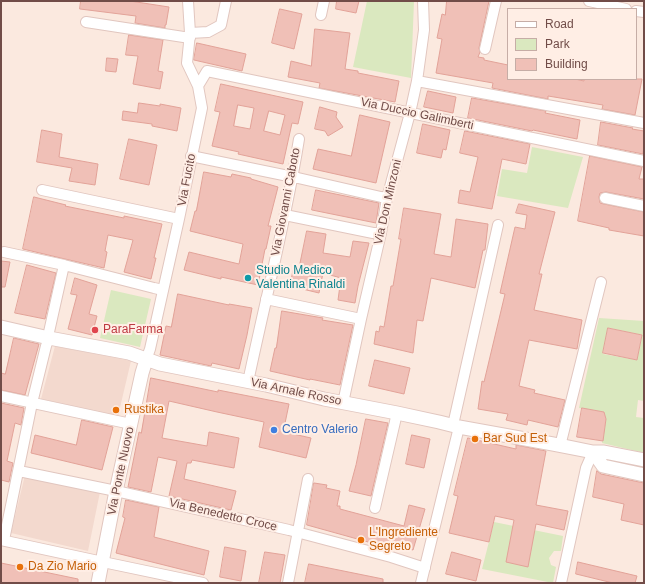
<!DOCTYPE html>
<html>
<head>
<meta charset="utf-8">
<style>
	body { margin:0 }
	#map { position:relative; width:645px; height:584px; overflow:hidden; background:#fbe9df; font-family:Helvetica,sans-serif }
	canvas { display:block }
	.frame { position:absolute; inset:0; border:2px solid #714c48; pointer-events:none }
	.legend { position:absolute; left:507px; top:8px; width:130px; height:72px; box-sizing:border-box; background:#ffeee5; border:1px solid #c6ada6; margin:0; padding:5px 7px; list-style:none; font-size:12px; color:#714c48 }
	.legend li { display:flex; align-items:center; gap:8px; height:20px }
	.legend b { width:20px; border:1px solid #c6ada6 }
</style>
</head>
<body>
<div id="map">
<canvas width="645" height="584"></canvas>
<div class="frame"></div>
<ul class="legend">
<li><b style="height:5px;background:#fff"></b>Road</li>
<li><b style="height:11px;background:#dae8bf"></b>Park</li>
<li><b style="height:11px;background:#f0c0b7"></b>Building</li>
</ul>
</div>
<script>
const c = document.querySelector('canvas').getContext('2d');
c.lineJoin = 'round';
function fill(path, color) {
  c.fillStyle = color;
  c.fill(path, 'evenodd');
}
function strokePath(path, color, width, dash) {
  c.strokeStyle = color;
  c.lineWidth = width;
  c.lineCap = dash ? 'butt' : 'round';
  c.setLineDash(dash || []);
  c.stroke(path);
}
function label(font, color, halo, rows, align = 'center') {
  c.font = font + ' Helvetica,sans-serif';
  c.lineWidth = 4;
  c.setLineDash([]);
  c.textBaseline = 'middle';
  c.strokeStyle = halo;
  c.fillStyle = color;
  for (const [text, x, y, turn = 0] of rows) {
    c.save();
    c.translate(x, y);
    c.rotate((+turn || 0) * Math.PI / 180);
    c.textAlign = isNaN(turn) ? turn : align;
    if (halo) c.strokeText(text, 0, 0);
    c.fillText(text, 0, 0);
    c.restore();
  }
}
const residential = new Path2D(`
	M55,346L131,361L118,416L41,399Z
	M25,475L100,492L88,551L11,533Z`);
const green = new Path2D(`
	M367,1H414L411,78L353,67Z
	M532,147L583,157L568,208L497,196L502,169L527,173Z
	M111,290L151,299L140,347L100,338Z
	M599,318L644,321V401L638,400L636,417L644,418V453L602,443L606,419L604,412L579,408ZM609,328L642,335L637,360L603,354Z
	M494,522L563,536L561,551H554L549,558L551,565L556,567L553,583L482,569Z`);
const building = new Path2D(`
	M81,1H130L169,7L166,25H165V28L135,23L136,16L80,9Z
	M337,1H359L356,13L336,9Z
	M447,1H489L479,48L480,52L478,57L484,58V60L508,65V79H575L584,81V79H642L635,115L602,109L603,105L548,96V99L492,88L493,83L436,73L442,39L437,38L442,14L445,15Z
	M280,9L302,14L294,49L272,43Z
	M315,29L350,33L345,69L358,71V73L399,81L395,102L319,88L320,83L288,77L291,61L311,66Z
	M129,35L163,40L158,71L163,72L160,89L133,84L138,56L126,55Z
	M197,43L246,54L242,71L194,60Z
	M107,58L118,59L116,72L106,71Z
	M221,84L303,102L298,124L292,123L283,164L238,154L239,152L212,146L220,112L215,111ZM238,105L254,108L250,129L234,126ZM269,111L285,115L280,135L264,131Z
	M428,91L456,97L453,113L424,107Z
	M472,98L546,111L545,113L580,120L577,139L533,130L532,131L468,118Z
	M139,103L160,106V104L181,108L177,131L152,126V124L122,120L123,111L137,113Z
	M320,107L337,112L336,117L343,127L328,136L325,131L315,129Z
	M360,115L390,122L376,183L313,169L318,149L351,156Z
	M601,122L633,128L632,129L644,131V145L643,154L598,145Z
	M423,124L450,130L446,150L443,149L441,158L417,153Z
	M42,130L62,134L59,157L98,164L95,185L69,181L72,168L37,162Z
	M465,131L530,144L526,164L502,159L492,209L458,203L460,190L470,192L478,157L460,153Z
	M129,139L157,145L149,185L120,179Z
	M590,156L642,167L639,179H644V199L606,192L600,193L599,197L600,203L604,204L644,212V236L609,230V228L578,221Z
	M204,172L231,177L232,174L251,178V179L278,187L268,226H271L266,249H265L258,285L221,277V279L184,270L189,252L239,264L243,244L190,231L195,211H196Z
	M316,190L379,203L376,223L312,210Z
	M34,197L66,205L65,206L124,218V216L162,224L154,258H156L151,279L124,272L133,240L108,235L105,251L107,252L104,268L65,259L23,249Z
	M519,204L555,212L539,274H542L534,310L582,320L577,349L529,340L519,386L535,390L534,393L565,400L558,427L528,420L527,425L506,420L508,414L478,409L482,381L484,382L505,294L500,293L515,227L525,229L527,215L516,213Z
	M404,208L441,214L434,254L451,257L456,219L488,224L485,250H483L475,288L431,278L423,321L417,320L413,353L374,344L376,331L379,332L380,326L384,327L391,286H393L401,239H399Z
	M307,231L326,234L323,253L350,257L353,241L369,243L358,286L355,303L338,300L341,278L323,273L319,293L290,286L293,270L298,271Z
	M1,261L10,262L5,287H1Z
	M27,265L56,273L45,319L15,313Z
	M75,278L97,285L89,314L97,316L92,335L68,329L77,295L71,294Z
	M178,294L229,305V304L252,308L247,335L239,369L212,363L211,366L160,355L166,326L171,327Z
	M282,311L323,318L322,320L353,325L340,385L310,379V380L270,371L275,348H276Z
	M608,328L642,335L637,360L603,353Z
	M14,338L39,344L25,395L1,390V373L5,374Z
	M375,360L410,368L404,394L369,386Z
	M151,378L218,392V390L289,404L284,428L289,433L311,438L306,458L259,447L264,422L217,412L169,401L162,438L207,446L209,432L239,438L234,468L192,460L191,463H187L184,479L236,491L231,510L169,496L177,461L158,457L151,492L128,487L139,432L141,433Z
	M1,403L24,408L21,425L15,423L7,461L13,463L9,482L1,480Z
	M582,408L604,412L606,419L603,441L577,437Z
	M366,419L388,423L371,496L349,491L356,465Z
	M82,420L113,427L102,470L31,453L35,435L76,445Z
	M412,435L430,439L424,468L406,464Z
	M468,438L516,449V445L546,451L536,505L568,511L564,530L536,524L528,567L506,562L514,520L495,516L489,542L449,533L458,496L454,495Z
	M597,471L601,474L644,483V525L621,520L624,504L593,497Z
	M314,483L327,485L326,488L340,491L337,506H340V509L404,526L409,505L425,509L413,550L398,546L397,550L307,525Z
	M126,500L159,507L154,537L209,551L204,575L116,553L125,518L123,517Z
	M225,547L246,551L241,581L220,577Z
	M265,552L285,555L280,583H259Z
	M452,552L481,560L476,581L446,574Z
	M578,562L637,576L635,583H613L576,574Z
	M1,563L78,579V583H1Z
	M309,564L383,579V583H305Z`);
const minor = new Path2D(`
	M589,1L626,9
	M636,11L644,12
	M321,15L324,1
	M86,22L190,38
	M190,33L208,32L221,25L226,1
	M485,49L496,1
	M417,81L644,123
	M198,86L207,71L644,161
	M191,156L298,178L381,197L387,198
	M42,190L179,219
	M605,198L644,206
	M285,215L373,233H381
	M4,252L64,265L154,288L163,290
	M266,299L361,319
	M146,360L150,349L179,219L202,108L198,86L187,63L190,33L188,1
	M248,382C265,301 286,221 299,139
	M1,396L131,424
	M343,403L361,319L381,233L387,198L410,113L417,81L424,30L423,1
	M453,425L498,225
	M560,446L601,282
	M19,471L116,491L289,530L391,557L425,568
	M375,508L397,413
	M1,540L103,562L203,583
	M4,540L32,403L46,346L49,338V332L64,265
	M288,583L308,479
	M421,583L459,427
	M561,583L586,468L593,452`);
const tertiary = new Path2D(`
	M1,327L49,338L129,353L160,364L266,385L324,399L397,413L439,422L459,427L553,444L593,452H604L644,460
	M593,452L603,466L644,475
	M98,583L116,491L142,373L146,360`);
const markers = [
	[248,278,4,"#0f9aa8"],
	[95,330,4,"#e0444e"],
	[116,410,4,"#e8710a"],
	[274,430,4,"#3f7fe0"],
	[475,439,4,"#e8710a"],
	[361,540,4,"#e8710a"],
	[20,567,4,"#e8710a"]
];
const streetNames = [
	["Via Duccio Galimberti",417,114,12],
	["Via Fucito",187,180,-79],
	["Via Giovanni Caboto",286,202,-79],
	["Via Don Minzoni",388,202,-77],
	["Via Arnale Rosso",296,392,12],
	["Via Ponte Nuovo",121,471,-78],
	["Via Benedetto Croce",223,515,13]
];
const cultureNames = [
	["Studio Medico",256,271],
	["Valentina Rinaldi",256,285]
];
const healthNames = [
	["ParaFarma",103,330]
];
const foodNames = [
	["Rustika",124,410],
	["Bar Sud Est",483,439],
	["L'Ingrediente",369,533],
	["Segreto",369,547],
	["Da Zio Mario",28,567]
];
const shopNames = [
	["Centro Valerio",282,430]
];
fill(residential, '#f3d9ce');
fill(green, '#dae8bf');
fill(building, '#f0c0b7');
strokePath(building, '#e2a298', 1);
strokePath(minor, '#e1c6bf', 12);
strokePath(tertiary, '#e1c6bf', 15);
strokePath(minor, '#fff', 10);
strokePath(tertiary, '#fff', 13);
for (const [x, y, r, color] of markers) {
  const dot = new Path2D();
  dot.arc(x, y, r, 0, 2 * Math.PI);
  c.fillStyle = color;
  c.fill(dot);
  strokePath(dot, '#ffeee5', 1.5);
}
label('12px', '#714c48', '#ffeee5', streetNames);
label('12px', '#0d838f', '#ffeee5', cultureNames, 'left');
label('12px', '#be3a42', '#ffeee5', healthNames, 'left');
label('12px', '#c56008', '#ffeee5', foodNames, 'left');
label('12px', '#366cbe', '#ffeee5', shopNames, 'left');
</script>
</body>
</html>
